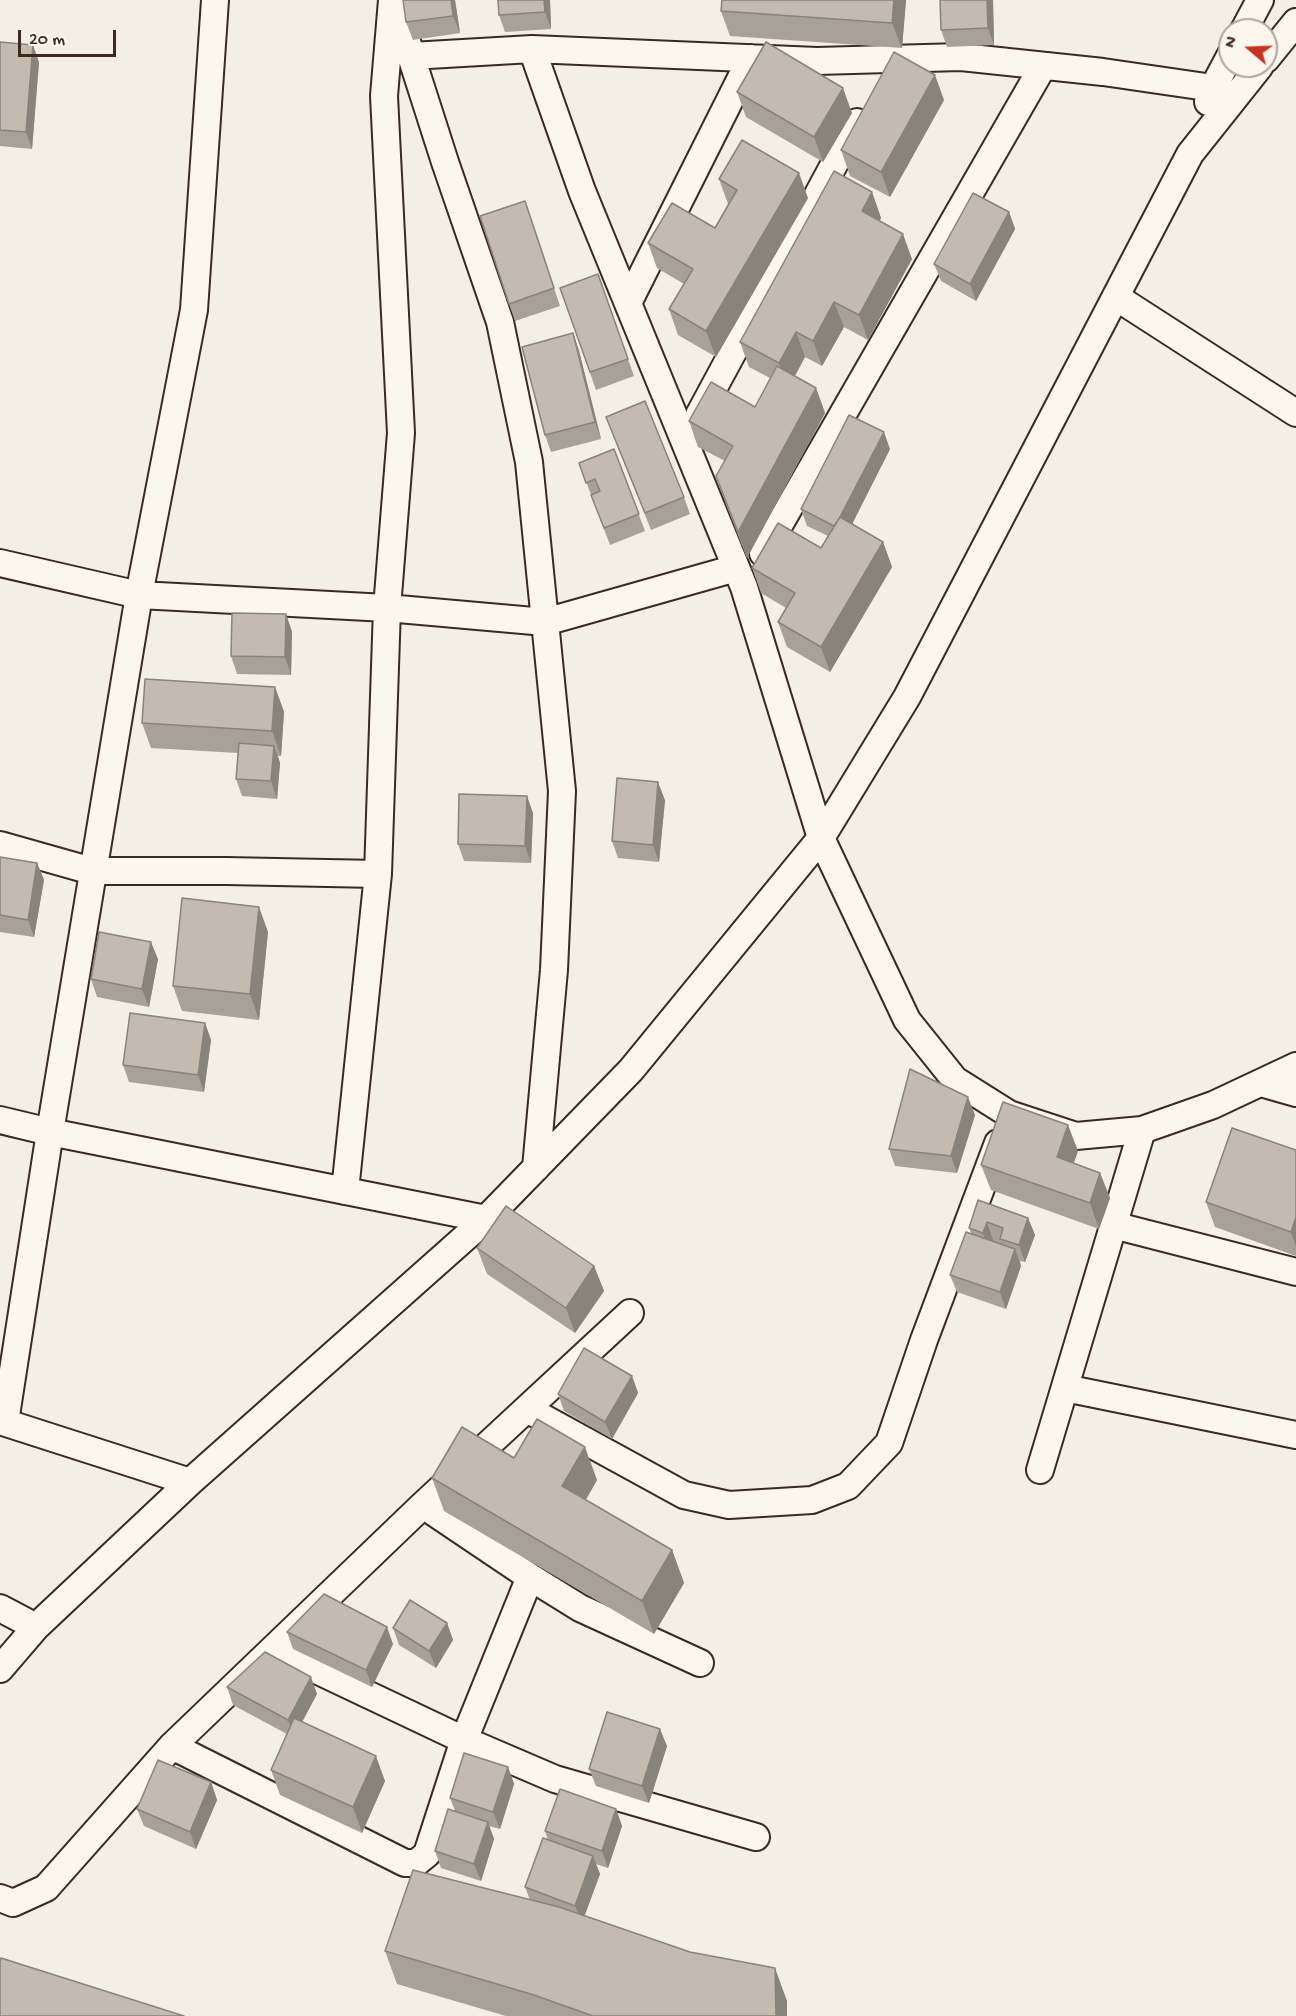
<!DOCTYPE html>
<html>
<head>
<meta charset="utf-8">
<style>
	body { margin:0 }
	#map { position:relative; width:1296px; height:2016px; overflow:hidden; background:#f3efe4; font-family:"Gochi Hand",sans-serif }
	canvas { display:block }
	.north { position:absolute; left:1218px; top:18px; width:60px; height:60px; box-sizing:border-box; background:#fbf7ec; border:2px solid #aea59a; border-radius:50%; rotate:289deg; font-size:16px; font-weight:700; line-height:24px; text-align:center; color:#3b2a1e }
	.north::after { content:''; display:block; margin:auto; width:21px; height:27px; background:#c8321e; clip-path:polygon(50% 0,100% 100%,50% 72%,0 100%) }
	.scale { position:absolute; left:18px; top:30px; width:98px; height:27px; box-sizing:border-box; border:3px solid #3b2a1e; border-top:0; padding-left:8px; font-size:18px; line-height:21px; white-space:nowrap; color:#3b2a1e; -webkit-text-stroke:4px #fbf7ec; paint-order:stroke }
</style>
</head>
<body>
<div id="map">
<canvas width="1296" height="2016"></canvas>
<div class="north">N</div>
<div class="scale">20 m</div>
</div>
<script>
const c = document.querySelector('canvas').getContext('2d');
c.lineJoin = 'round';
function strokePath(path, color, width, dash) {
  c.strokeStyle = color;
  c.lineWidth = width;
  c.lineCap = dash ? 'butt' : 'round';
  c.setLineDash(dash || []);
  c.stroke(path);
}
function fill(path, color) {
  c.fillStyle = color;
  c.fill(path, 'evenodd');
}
const street = new Path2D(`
	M397,5L411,56L445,162L500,322L529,462L562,791L554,970L536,1168
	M1244,30L1260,0
	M532,49L582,191L744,587L821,838L907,1020L955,1080L1009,1114L1076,1136L1142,1130L1213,1105L1296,1066
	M411,56L532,49L817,61L961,57L1103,72L1213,88
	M1266,59L1296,22
	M1208,102L1213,88L1230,56
	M1116,297L1296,413
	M628,303L751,58
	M699,415L857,122
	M763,553L1043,66
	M0,563L139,595L387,608L545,622L736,568
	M0,845L92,871H226L378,874
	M1261,1083L1296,1093
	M0,1120L50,1132L486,1219
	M345,1191L378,874L387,608L401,433L384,96L392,0
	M1113,1225L1296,1272
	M1065,1388L1296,1435
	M527,1409L684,1495L729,1505L812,1500L848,1486L889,1443L924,1340L998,1143
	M0,1421L190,1482
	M5,1422L50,1132L139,595L194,310L215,0
	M1040,1470L1142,1130
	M423,1505L530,1577L580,1608L700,1663
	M0,1608L36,1627
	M274,1650L464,1740L555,1779L756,1837
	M0,1669L36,1627L190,1482L486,1219L631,1070L821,838L907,697L1190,154L1260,66
	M172,1746L405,1863H416L427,1854L464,1740L530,1577
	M0,1898L13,1903L46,1888L172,1746L423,1505L630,1313`);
const wall = new Path2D(`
	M455,0L460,33L413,40L406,22Z
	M498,0H550L551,29L505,32L499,15Z
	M906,0L902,48L730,36L721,11Z
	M993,0L994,45L947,47L941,30Z
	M0,42L39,62L32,149L0,146Z
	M737,92L852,113L823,162L746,117Z
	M944,100L890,197L850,176L841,150Z
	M719,179L808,198L716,357L678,335L669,309L684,284L657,268L648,243L715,228L728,204Z
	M872,192L881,218L879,221L912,259L868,340L844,327L822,366L805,357L795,376L816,388L825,413L747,558L725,502V461L698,447L689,421L755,407L770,378L749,367L740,342Z
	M1009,212L1015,229L976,301L941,281L934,264Z
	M531,218L560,306L515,321L509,304Z
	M598,274L634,376L596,390L560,288Z
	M573,333L579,351L601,439L551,452L545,435Z
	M606,417L684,497L690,514L651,530Z
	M614,449L645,531L610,545L579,463Z
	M890,449L852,524L883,542L892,567L830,672L787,647L778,622L786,608L761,593L752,568L821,548L828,536L807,526L801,509Z
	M286,614L292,632L291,675L237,674L231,656Z
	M275,687L284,712L281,756H278L280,763L277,799L242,796L236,779L238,753L151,748L142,723Z
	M665,800L659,862L618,858L612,841Z
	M533,813L531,863L464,861L458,844Z
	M0,857L37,863L44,880L34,937L0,932Z
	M268,932L259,1020L182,1011L173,986Z
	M158,959L149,1007L97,997L91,979Z
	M205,1023L211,1040L204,1092L129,1082L123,1065Z
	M975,1115L957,1173L895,1166L889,1149Z
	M1296,1150V1256L1215,1227L1206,1202Z
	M1078,1151L1073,1163L1100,1173L1110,1198L1099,1229L991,1190L981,1165Z
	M978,1200L1028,1218L1035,1235L1025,1262L1020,1261L1021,1266L1006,1309L957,1292L950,1275L971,1233L969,1228Z
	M477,1248L594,1266L604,1291L575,1333L487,1274Z
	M632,1376L638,1393L612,1439L564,1411L558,1394Z
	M514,1458L597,1480L586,1500L672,1550L684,1583L654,1634L444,1511L432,1478Z
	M447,1623L453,1640L436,1668L399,1645L393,1628Z
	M287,1632L393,1644L372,1687L293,1649Z
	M227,1687L317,1694L302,1722L385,1781L362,1833L280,1795L271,1770L287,1734L233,1705Z
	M667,1746L649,1803L596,1786L589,1769Z
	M508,1767L514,1784L500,1829L489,1826L494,1839L481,1881L441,1868L435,1851L455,1811L450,1798Z
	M211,1782L217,1800L196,1849L144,1826L137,1809Z
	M616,1809L622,1826L608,1868L596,1864L600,1874L584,1916L787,2001V2016H506L397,1984L385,1951L530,1900L525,1887L548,1840L545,1831Z`);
const shadedWall = new Path2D(`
	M451,0H455L460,33L453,16Z
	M544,0H550L551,29L545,12Z
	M894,0H906L902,48L892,23Z
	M987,0H993L994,45L988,28Z
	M33,45L39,62L32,149L26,132Z
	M935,75L944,100L890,197L881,172Z
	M843,88L852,113L823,162L814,137Z
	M799,173L808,198L716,357L706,331Z
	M872,192L881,218L871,237L862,211Z
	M1009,212L1015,229L976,301L970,284Z
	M903,234L912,259L868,340L859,315Z
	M834,302L844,327L822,366L813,341Z
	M796,332L805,357L788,388L779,363Z
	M573,333L579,351L601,439L595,422Z
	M816,388L825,413L747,558L738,532Z
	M884,432L890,449L842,544L836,526Z
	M883,542L892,567L830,672L821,647Z
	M286,614L292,632L291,675L285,657Z
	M275,687L284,712L281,756L272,731Z
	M274,746L280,763L277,799L271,781Z
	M658,782L665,800L659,862L653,845Z
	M527,796L533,813L531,863L525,846Z
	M37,863L44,880L34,937L28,920Z
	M259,907L268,932L259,1020L250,994Z
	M151,942L158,959L149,1007L142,989Z
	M205,1023L211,1040L204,1092L198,1075Z
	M968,1097L975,1115L957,1173L951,1156Z
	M1068,1125L1078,1151L1067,1183L1057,1157Z
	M1100,1173L1110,1198L1099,1229L1090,1203Z
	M1296,1217V1247L1291,1232Z
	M1028,1218L1035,1235L1025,1262L1019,1245Z
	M987,1222L993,1240L989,1250L983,1233Z
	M1015,1249L1021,1266L1006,1309L1000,1292Z
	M594,1266L604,1291L575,1333L566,1308Z
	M632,1376L638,1393L612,1439L605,1422Z
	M585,1447L597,1480L574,1519L562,1486Z
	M672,1550L684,1583L654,1634L642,1601Z
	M447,1623L453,1640L436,1668L429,1651Z
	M387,1627L393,1644L372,1687L366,1670Z
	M311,1677L317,1694L294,1737L288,1720Z
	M660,1729L667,1746L649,1803L642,1786Z
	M376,1756L385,1781L362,1833L353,1807Z
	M508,1767L514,1784L500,1829L493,1812Z
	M211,1782L217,1800L196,1849L190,1832Z
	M616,1809L622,1826L608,1868L602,1851Z
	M488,1822L494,1839L481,1881L474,1864Z
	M593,1856L600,1874L582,1923L575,1906Z
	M775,1968L787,2001V2016H776Z`);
const building = new Path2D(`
	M403,0H451L453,16L406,22Z
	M498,0H544L545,12L499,15Z
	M722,0H894L892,23L721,11Z
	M940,0H987L988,28L941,30Z
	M0,42L33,45L26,132L0,130Z
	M766,42L843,88L814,137L737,92Z
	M894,52L935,75L881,172L841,150Z
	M742,140L799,173L706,331L669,309L693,269L648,243L672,203L715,228L737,190L719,179Z
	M834,171L872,192L862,211L903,234L859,315L834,302L813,341L796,332L779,363L740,342Z
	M973,193L1009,212L970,284L934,264Z
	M525,201L554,288L509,304L480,216Z
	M598,274L628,359L590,372L560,288Z
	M573,333L595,422L545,435L522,347Z
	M777,366L816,388L738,532L716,476L733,446L689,421L711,382L755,407Z
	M645,401L684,497L645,513L606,417Z
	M849,415L884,432L840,517L834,526L801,509Z
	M614,449L639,514L604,528L591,495L600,491L595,479L586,483L579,463Z
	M840,517L883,542L821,647L778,622L795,593L752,568L778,523L821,548Z
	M232,613L286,614L285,657L231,656Z
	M145,679L275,687L272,731L142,723Z
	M239,743L274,746L271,781L236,779Z
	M617,778L658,782L653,845L612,841Z
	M459,794L527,796L525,846L458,844Z
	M0,857L37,863L28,920L0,915Z
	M182,898L259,907L250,994L173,986Z
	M99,932L151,942L142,989L91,979Z
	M130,1013L205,1023L198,1075L123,1065Z
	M910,1069L968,1097L951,1156L889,1149Z
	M1003,1102L1068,1125L1057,1157L1100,1173L1090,1203L981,1165Z
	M1232,1128L1296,1150V1217L1291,1232L1206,1202Z
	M978,1200L1028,1218L1019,1245L1000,1239L1003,1228L987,1222L983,1233L969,1228Z
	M506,1206L594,1266L566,1308L477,1248Z
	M966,1232L1015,1249L1000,1292L950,1275Z
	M584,1348L632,1376L605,1422L558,1394Z
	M537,1419L585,1447L562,1486L672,1550L642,1601L432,1478L462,1427L514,1458Z
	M324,1594L387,1627L366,1670L287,1632Z
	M410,1600L447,1623L429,1651L393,1628Z
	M265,1652L311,1677L288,1720L227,1687Z
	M607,1712L660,1729L642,1786L589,1769Z
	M294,1718L376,1756L353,1807L271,1770Z
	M464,1753L508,1767L493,1812L450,1798Z
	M158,1760L211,1782L190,1832L137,1809Z
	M560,1789L616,1809L602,1851L545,1831Z
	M448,1809L488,1822L474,1864L435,1851Z
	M543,1838L593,1856L575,1906L525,1887Z
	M413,1870L559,1907L690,1952L775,1968L776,2016H593L534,1995L385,1951Z
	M1,1958L184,2016H0V1961Z`);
strokePath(street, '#3b2a1e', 30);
strokePath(street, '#fbf7ec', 26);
fill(wall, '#a8a197');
fill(shadedWall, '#88837b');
fill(building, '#c3bbb0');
strokePath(building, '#88837b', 1.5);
</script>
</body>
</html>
